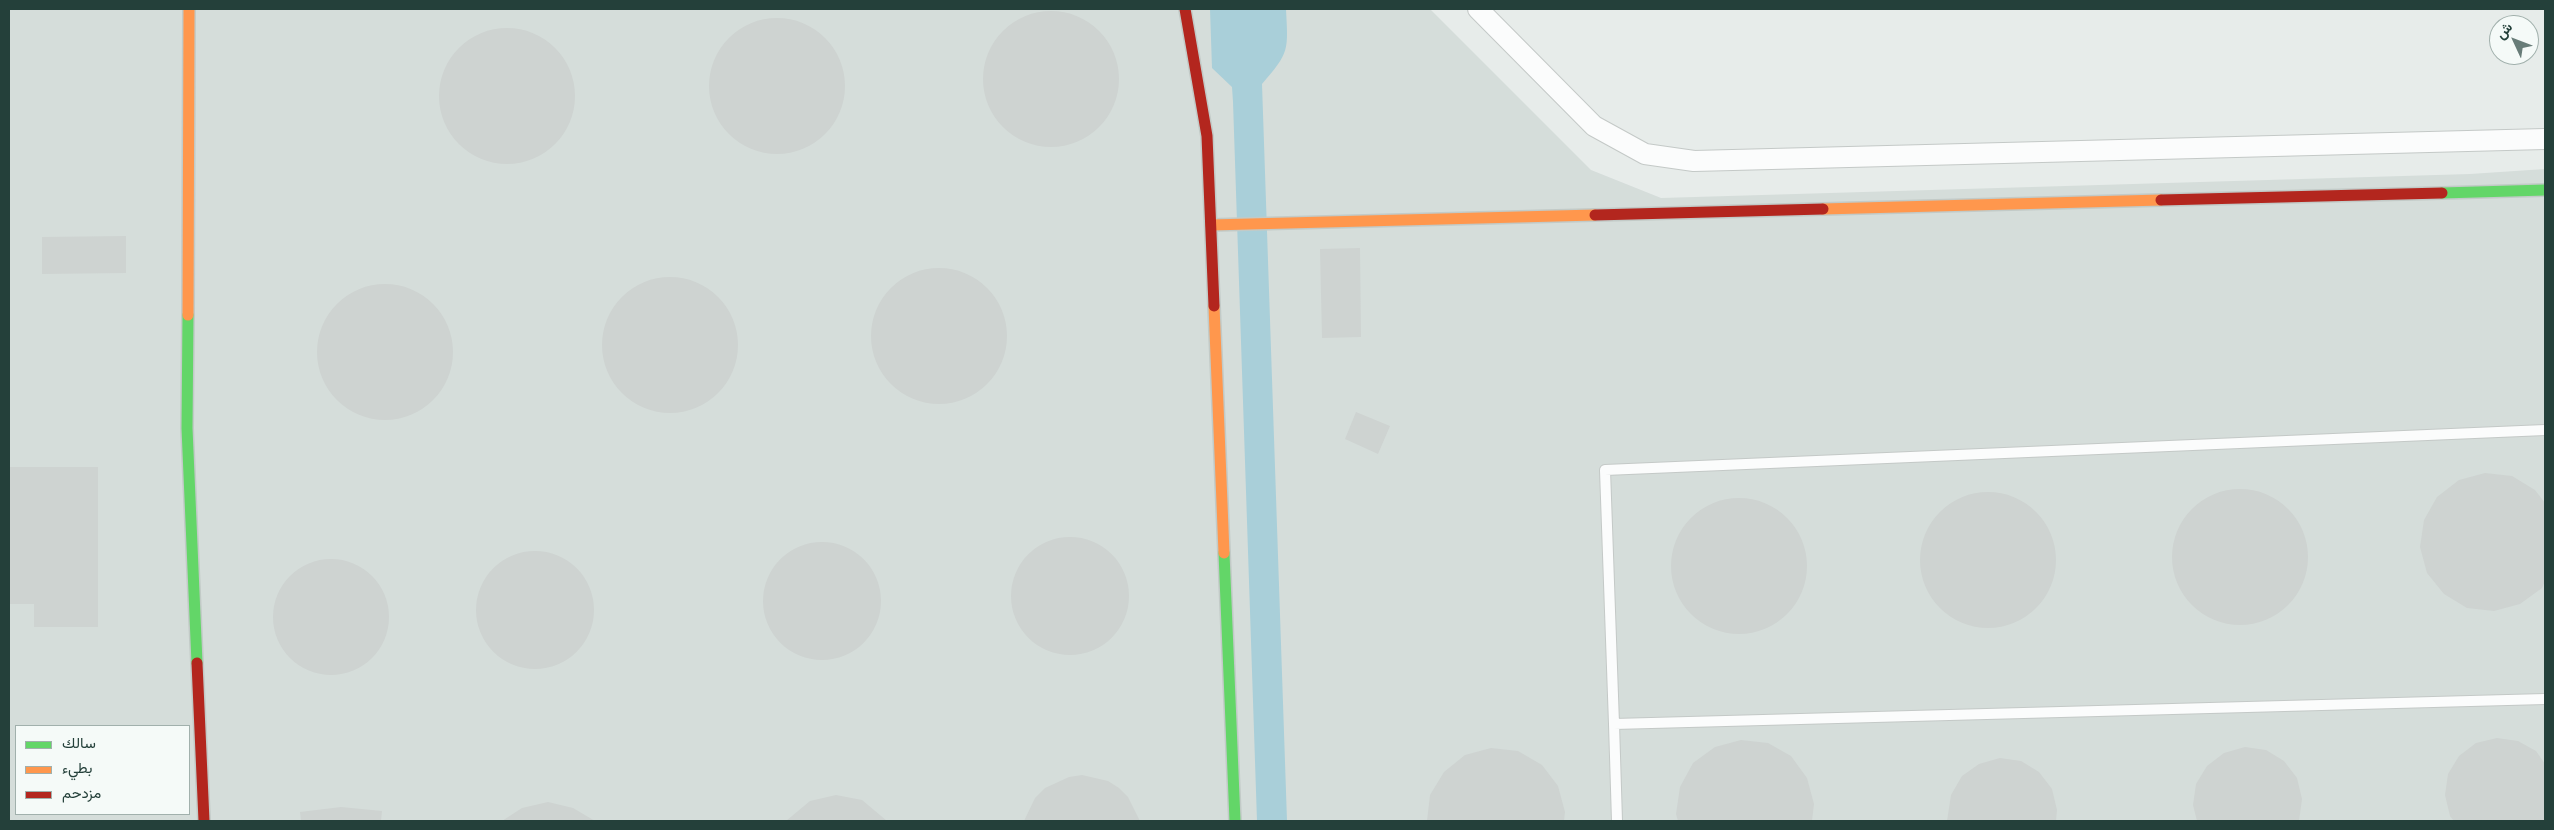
<!DOCTYPE html>
<html>
<head>
<meta charset="utf-8">
<style>
	body { margin:0 }
	#map { position:relative; width:2554px; height:830px; overflow:hidden; background:#e7ecea; font-family:Raleway,Vazirmatn,sans-serif }
	canvas { display:block }
	.frame { position:absolute; inset:0; border:10px solid #24403a; pointer-events:none }
	.legend { position:absolute; left:15px; top:725px; width:175px; height:90px; box-sizing:border-box; background:#f5faf8; border:1px solid #a1b0ac; margin:0; padding:6px 9px; list-style:none; font-size:15px; color:#24403a }
	.legend li { display:flex; align-items:center; gap:10px; height:25px }
	.legend b { width:25px; border:1px solid #a1b0ac }
	.north { position:absolute; left:2489px; top:15px; width:50px; height:50px; box-sizing:border-box; background:#f5faf8; border:1px solid #a1b0ac; border-radius:50%; rotate:313deg; font-size:14px; font-weight:700; line-height:20px; text-align:center; color:#24403a }
	.north::after { content:''; display:block; margin:auto; width:18px; height:22px; background:#687c78; clip-path:polygon(50% 0,100% 100%,50% 72%,0 100%) }
</style>
</head>
<body>
<div id="map">
<canvas width="2554" height="830"></canvas>
<div class="frame"></div>
<ul class="legend">
<li><b style="height:6px;background:#63d668"></b>سالك</li>
<li><b style="height:6px;background:#ff974d"></b>بطيء</li>
<li><b style="height:6px;background:#b3261e"></b>مزدحم</li>
</ul>
<div class="north">ش</div>
</div>
<script>
const c = document.querySelector('canvas').getContext('2d');
c.lineJoin = 'round';
function fill(path, color) {
  c.fillStyle = color;
  c.fill(path, 'evenodd');
}
function strokePath(path, color, width, dash) {
  c.strokeStyle = color;
  c.lineWidth = width;
  c.lineCap = dash ? 'butt' : 'round';
  c.setLineDash(dash || []);
  c.stroke(path);
}
const built = new Path2D(`
	M9,9H1430L1591,170L1661,198L2470,174L2545,169V821H9ZM16,726H189V814H16Z`);
const water = new Path2D(`
	M1210,9H1286C1288,50 1290,52 1262,84L1287,821H1257L1233,102L1232,87L1212,68Z`);
const building = new Path2D(`
	M983 79a68 68 0 1 1 136 0a68 68 0 1 1-136 0Z
	M709 86a68 68 0 1 1 136 0a68 68 0 1 1-136 0Z
	M439 96a68 68 0 1 1 136 0a68 68 0 1 1-136 0Z
	M126,236V273L42,274V237Z
	M1360,248L1361,337L1322,338L1320,249Z
	M871 336a68 68 0 1 1 136 0a68 68 0 1 1-136 0Z
	M602 345a68 68 0 1 1 136 0a68 68 0 1 1-136 0Z
	M317 352a68 68 0 1 1 136 0a68 68 0 1 1-136 0Z
	M1356,412L1390,426L1378,454L1345,439Z
	M9,467H98V627H34V604H9Z
	M2485,473L2512,476L2535,490L2545,503V581L2542,588L2520,604L2494,611L2467,608L2444,594L2427,573L2420,547L2424,520L2437,497L2459,480Z
	M2172 557a68 68 0 1 1 136 0a68 68 0 1 1-136 0Z
	M1920 560a68 68 0 1 1 136 0a68 68 0 1 1-136 0Z
	M1671 566a68 68 0 1 1 136 0a68 68 0 1 1-136 0Z
	M1011 596a59 59 0 1 1 118 0a59 59 0 1 1-118 0Z
	M763 601a59 59 0 1 1 118 0a59 59 0 1 1-118 0Z
	M476 610a59 59 0 1 1 118 0a59 59 0 1 1-118 0Z
	M273 617a58 58 0 1 1 116 0a58 58 0 1 1-116 0Z
	M2497,738L2518,741L2536,751L2545,764V821H2454L2450,816L2445,795L2448,774L2459,756L2476,743Z
	M1741,740L1768,743L1791,756L1807,778L1814,804L1812,821H1678L1676,814L1680,787L1693,763L1715,747Z
	M2245,747L2266,750L2284,761L2297,778L2302,799L2299,821H2197L2193,805L2196,784L2207,766L2224,753Z
	M1491,748L1518,751L1542,765L1558,786L1565,812L1564,821H1427L1430,795L1444,772L1465,755Z
	M2000,758L2021,761L2039,772L2052,789L2057,810L2056,821H1947L1951,795L1962,776L1979,764Z
	M1082,775L1108,781L1119,788L1128,797L1140,821H1024L1035,798L1045,788L1069,777Z
	M836,795L862,800L887,821H786L810,801Z
	M548,802L573,808L595,821H502L522,808Z
	M341,807L382,811L381,821H301L300,812Z`);
const lane = new Path2D(`
	M2545,430L1605,470L1614,724L2545,699
	M1614,724L1617,821`);
const street = new Path2D(`
	M1478,9L1594,126L1645,154L1694,161L2545,139`);
const fast = new Path2D(`
	M2442,193L2545,190
	M188,315L187,428L197,663
	M1224,553L1235,821`);
const slow = new Path2D(`
	M1823,209L2161,200
	M1211,225L1595,215
	M1214,306L1224,553
	M188,315L189,9`);
const jam = new Path2D(`
	M1185,9L1207,136L1214,306
	M2161,200L2442,193
	M1595,215L1823,209
	M197,663L204,821`);
fill(built, '#d5ddda');
fill(water, '#a9cfd9');
fill(building, '#ced3d1');
strokePath(lane, '#c4c9c7', 12);
strokePath(street, '#c4c9c7', 22);
strokePath(fast, '#c2cac7', 14);
strokePath(slow, '#c2cac7', 14);
strokePath(jam, '#c2cac7', 14);
strokePath(lane, '#fbfcfc', 10);
strokePath(street, '#fbfcfc', 20);
strokePath(fast, '#63d668', 11);
strokePath(slow, '#ff974d', 11);
strokePath(jam, '#b3261e', 11);
</script>
</body>
</html>
